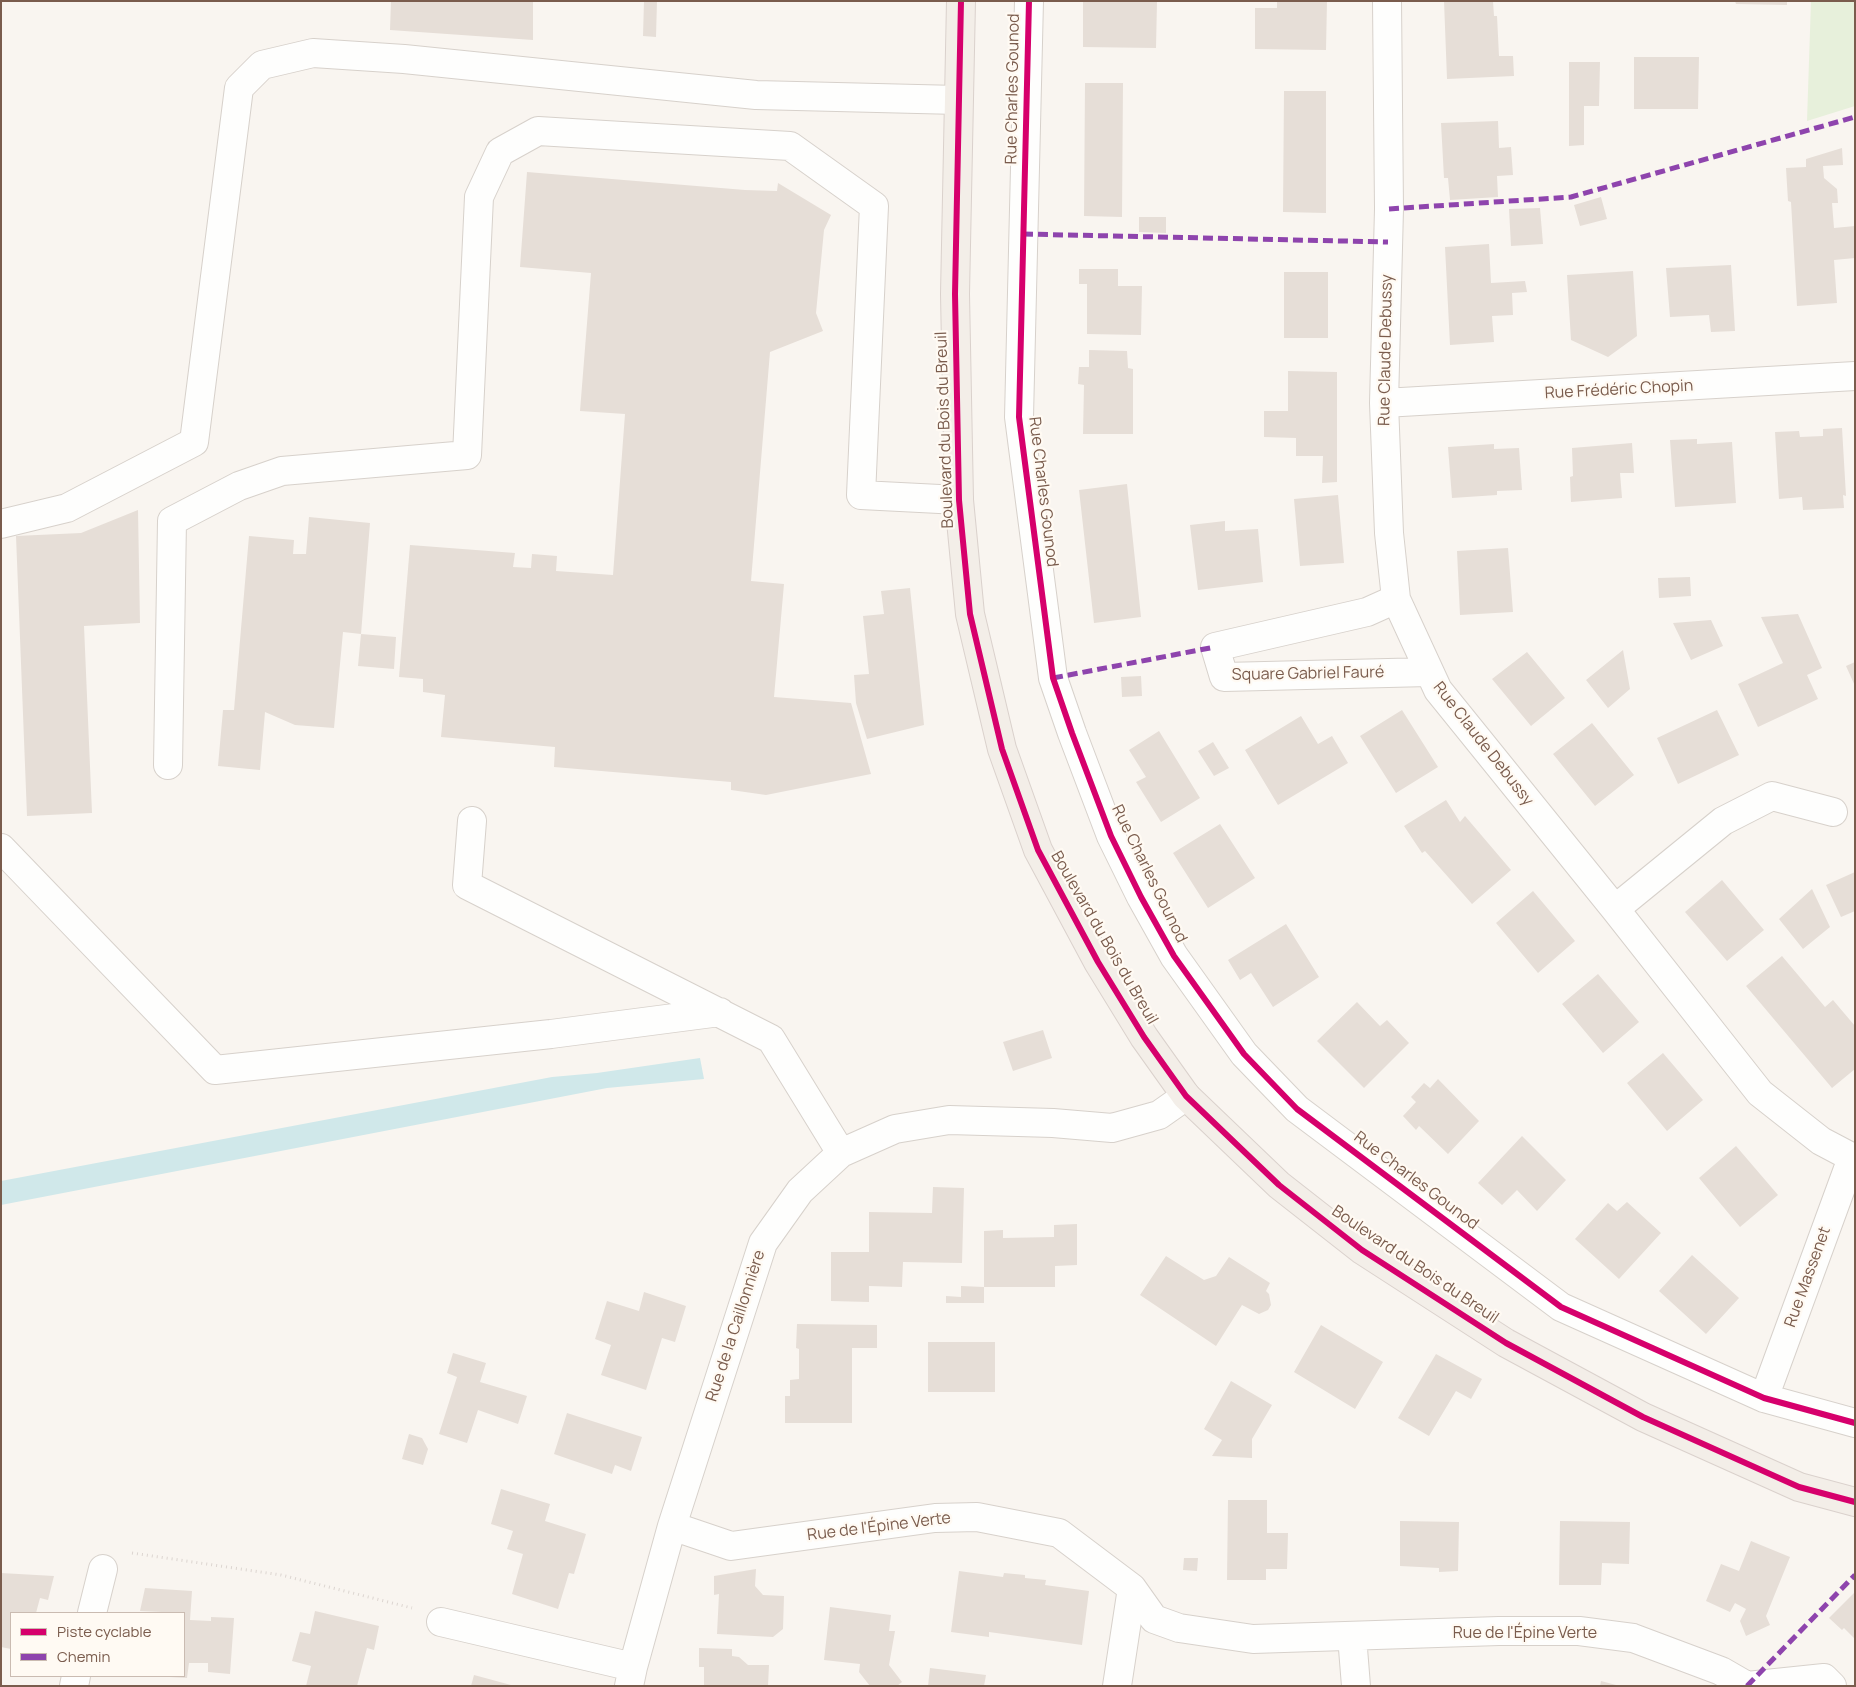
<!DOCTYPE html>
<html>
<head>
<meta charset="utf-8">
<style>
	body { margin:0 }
	#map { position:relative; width:1856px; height:1687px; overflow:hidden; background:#f9f5f0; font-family:Manrope,sans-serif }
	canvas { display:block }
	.frame { position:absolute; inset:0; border:2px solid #7a5c4d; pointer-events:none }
	.legend { position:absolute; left:10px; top:1612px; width:175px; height:65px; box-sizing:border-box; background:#fffaf3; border:1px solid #cabbb1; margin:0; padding:6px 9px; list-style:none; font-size:15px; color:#7a5c4d }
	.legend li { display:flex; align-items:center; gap:10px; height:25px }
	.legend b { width:25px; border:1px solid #cabbb1 }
</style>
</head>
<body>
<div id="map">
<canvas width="1856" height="1687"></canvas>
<div class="frame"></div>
<ul class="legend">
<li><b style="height:6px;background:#d6006c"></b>Piste cyclable</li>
<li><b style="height:6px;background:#8e44ad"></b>Chemin</li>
</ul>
</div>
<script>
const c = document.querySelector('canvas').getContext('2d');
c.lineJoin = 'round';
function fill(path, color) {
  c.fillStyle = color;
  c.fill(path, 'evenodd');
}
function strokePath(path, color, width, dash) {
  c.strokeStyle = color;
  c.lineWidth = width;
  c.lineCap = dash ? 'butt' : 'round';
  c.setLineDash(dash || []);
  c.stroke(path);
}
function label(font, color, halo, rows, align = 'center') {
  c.font = font + ' Manrope,sans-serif';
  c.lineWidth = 4.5;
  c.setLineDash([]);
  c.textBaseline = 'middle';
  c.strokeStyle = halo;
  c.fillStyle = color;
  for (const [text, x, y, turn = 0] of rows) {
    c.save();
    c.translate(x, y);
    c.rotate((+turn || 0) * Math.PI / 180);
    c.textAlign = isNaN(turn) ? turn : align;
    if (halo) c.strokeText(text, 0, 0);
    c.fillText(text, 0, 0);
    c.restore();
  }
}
const green = new Path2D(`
	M1811,1H1855V106L1807,121Z`);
const water = new Path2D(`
	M700,1058L704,1079L607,1088L1,1205V1181L552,1077L597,1073Z`);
const building = new Path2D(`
	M391,1H533V40L390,30Z
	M644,1H657L656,37L643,36Z
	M1083,1L1157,2L1156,48L1083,47Z
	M1277,1H1327L1326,50L1255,49V8H1277Z
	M1444,1H1493L1494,16H1497L1499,56H1513L1514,76L1447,79Z
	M1735,1H1787V5L1736,4Z
	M1634,57H1699L1698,109H1634Z
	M1569,62H1600L1599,106H1584V145L1569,146Z
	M1085,83H1123L1122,217L1084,216Z
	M1284,91H1326V213L1283,212Z
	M1498,121L1499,148L1511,147L1513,175L1497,176L1498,197L1450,200L1448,178H1444L1441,123Z
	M1842,148L1843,165L1823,166L1824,178L1837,189L1838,203H1832L1834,228L1855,226V258L1834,260L1837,303L1797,306L1791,202L1788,201L1786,168L1806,167V159Z
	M527,172L745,190L777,191L778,183L831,215L824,230L816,313L823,331L770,352L751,581L784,584L774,697L851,703L871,774L766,795L731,790V782L554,767L555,747L441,737L445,695L423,692V679L399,677L410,545L515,553L513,567L531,568L532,554L557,556L556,571L613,575L625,414L580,411L591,273L520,267Z
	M1601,197L1607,219L1580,226L1574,205Z
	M1540,208L1543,244L1511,246L1509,209Z
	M1139,217H1166V233L1139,232Z
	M1489,244L1491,283L1525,281L1527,292L1512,293L1513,315L1492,316L1494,342L1450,345L1445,247Z
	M1731,265L1735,331L1711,332L1709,315L1670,317L1666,268Z
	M1079,269H1118V286H1142L1141,335L1087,334V284H1079Z
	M1633,271L1637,336L1608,357L1571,340L1567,275Z
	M1284,272H1328V338H1284Z
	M1089,350L1127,351L1128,368L1133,369V434H1083L1084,385L1078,384L1079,367H1089Z
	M1288,371L1337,372V482L1322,483L1323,456H1296V438L1264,437V411H1288Z
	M1842,428L1846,496L1843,495L1844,508L1803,510L1802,497L1779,499L1775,432L1799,431L1800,437L1823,436V429Z
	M1697,439V444L1732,442L1736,503L1675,507L1670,440Z
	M1632,443L1634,473H1620L1622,498L1571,502L1570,477L1573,476L1572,448Z
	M1494,444V449L1519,448L1522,490L1497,491V495L1452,498L1448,447Z
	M1127,484L1141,617L1094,623L1079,490Z
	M1338,495L1344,563L1300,566L1294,499Z
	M138,510L140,623L84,626L92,813L27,816L16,536L81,533Z
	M309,517L370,523L361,634L343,632L334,728L295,725L265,712L260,770L218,766L223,710H234L249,536L294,540L293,554H306Z
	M1225,521V531L1258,529L1263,582L1198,590L1190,525Z
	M1508,548L1513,612L1460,615L1457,551Z
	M1690,577L1691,596L1659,598L1658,578Z
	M910,588L924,725L867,739L856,703L854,675L869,674L863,616L884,614L881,591Z
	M1798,614L1822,668L1807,675L1818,699L1758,727L1738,684L1783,663L1761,617Z
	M1711,620L1723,646L1691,660L1673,623Z
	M361,634L396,637L394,669L358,666Z
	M1623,650L1630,689L1608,708L1586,680Z
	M1527,652L1565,698L1531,726L1492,679Z
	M1855,662V686L1846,666Z
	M1141,676L1142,696L1122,697L1121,677Z
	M1402,710L1438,767L1396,793L1360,736Z
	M1717,710L1739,755L1678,784L1657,738Z
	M1301,716L1318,744L1332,736L1348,763L1278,805L1245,750Z
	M1592,723L1634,775L1595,806L1553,754Z
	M1159,731L1200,798L1161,822L1136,782L1146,777L1129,750Z
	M1213,742L1229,768L1214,776L1198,751Z
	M1446,800L1460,822L1465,816L1511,870L1472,904L1425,851L1422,853L1404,826Z
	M1220,824L1255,878L1208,908L1173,853Z
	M1855,872V911L1841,917L1826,885Z
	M1722,880L1764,930L1727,961L1685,912Z
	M1812,889L1830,927L1803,949L1779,919Z
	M1533,891L1575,941L1538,973L1496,923Z
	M1286,924L1319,977L1273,1007L1251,973L1240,980L1228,960Z
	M1782,956L1825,1007L1833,1000L1855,1026V1069L1832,1088L1746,986Z
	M1598,974L1639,1022L1603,1053L1562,1004Z
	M1357,1002L1380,1026L1387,1020L1409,1043L1364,1088L1317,1041Z
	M1043,1030L1052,1058L1013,1071L1003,1042Z
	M1663,1053L1703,1100L1667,1131L1627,1083Z
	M1438,1079L1479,1121L1448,1154L1419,1126L1416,1130L1403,1116L1416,1102L1411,1097L1424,1083L1430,1088Z
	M1522,1136L1566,1180L1537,1211L1517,1190L1502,1205L1478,1183Z
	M1736,1146L1778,1195L1740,1227L1699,1178Z
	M933,1187L964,1188L962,1263L903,1262L902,1287L869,1286V1302L831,1301V1252H869V1212L932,1213Z
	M1627,1202L1661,1233L1619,1279L1575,1239L1608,1203L1617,1211Z
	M1077,1224V1265L1055,1266V1287H984V1231L1003,1230V1238L1054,1237V1225Z
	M1692,1255L1739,1298L1706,1334L1659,1291Z
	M1166,1256L1204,1280L1216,1276L1229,1257L1270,1283L1266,1291L1269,1294L1271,1305L1268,1310L1259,1314L1242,1305L1216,1346L1140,1295Z
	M961,1286L984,1287V1303H946V1296L961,1297Z
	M644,1292L686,1306L675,1342L662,1338L646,1390L601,1375L611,1345L595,1339L607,1301L639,1311Z
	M797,1324L877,1325V1348H852V1423H785V1396H790V1380L799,1379V1349L796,1348Z
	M1321,1325L1383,1362L1355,1409L1294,1372Z
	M928,1342H995V1392H928Z
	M453,1353L486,1363L480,1382L527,1396L518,1424L478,1410L467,1443L439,1434L457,1377L447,1373Z
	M1436,1354L1482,1379L1471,1399L1456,1391L1429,1436L1398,1418Z
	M1231,1381L1272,1405L1252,1439V1458L1212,1456L1222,1440L1204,1429Z
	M567,1413L642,1437L631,1471L615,1465L612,1474L554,1454Z
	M409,1434L422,1438L428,1449L423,1465L402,1459Z
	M501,1489L550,1504L545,1521L586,1534L574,1574L569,1573L558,1609L512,1594L523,1554L507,1549L513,1531L491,1524Z
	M1228,1500H1267V1533H1288L1287,1569H1266V1580H1227Z
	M1400,1521L1459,1522L1458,1571L1439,1572V1568L1400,1566Z
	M1560,1521L1630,1522L1629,1564L1602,1563L1601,1585H1559Z
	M1751,1541L1790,1557L1766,1616L1770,1625L1746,1636L1740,1621L1746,1609L1735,1603L1730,1612L1706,1601L1721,1564L1739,1571Z
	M1184,1558H1198L1197,1571L1183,1570Z
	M756,1569L755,1586L763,1595L784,1596L783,1629L773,1637L717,1634L719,1594L714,1595V1576Z
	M959,1571L1003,1577L1004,1573L1025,1575V1578L1046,1580L1045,1585L1089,1591L1082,1645L989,1632V1637L951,1632Z
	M1,1573L54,1576L48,1600L40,1598L36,1613H11V1649L1,1647Z
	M145,1588L192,1591L190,1620L211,1621V1617L234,1618L230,1674L208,1672V1663H189L187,1678L169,1677V1676H184V1613L140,1611Z
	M1855,1592V1639L1844,1628L1842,1630L1829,1618Z
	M830,1607L891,1615L889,1631H895L889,1665L902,1682L897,1686H870L859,1672L860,1664L824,1660Z
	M315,1611L379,1626L374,1650L367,1648L357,1686H306L311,1666L292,1661L300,1632L310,1634Z
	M699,1648L732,1649V1656L739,1657L748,1665H769L768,1686H704V1667H699Z
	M930,1668L986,1675L984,1686H928Z
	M474,1675L511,1685L510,1686H471Z
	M1601,1681L1616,1685V1686H1600Z`);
const path = new Path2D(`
	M132,1553L281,1575L412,1608`);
const minor = new Path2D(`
	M1029,1L1019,417L1053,678L1072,733L1111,836L1141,897L1174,956L1244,1054L1297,1109L1561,1307L1764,1398L1855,1423
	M1387,1L1389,209L1384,403L1389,533L1396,599L1438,690L1615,909L1760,1093L1821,1141L1855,1159
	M1384,403L1855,376
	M1,524L67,508L194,442L239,88L262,65L313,53L404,59L756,95L958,100
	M1396,599L1367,612L1215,647L1224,677L1429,672
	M168,765L172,521L239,486L282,471L467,455L479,197L500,152L538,131L790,146L874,206L861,495L959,500
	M472,821L467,885L771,1039L841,1153
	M1,848L215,1070L551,1034L720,1012
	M1615,909L1723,821L1772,796L1833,812
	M1764,1398L1852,1158
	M672,1526L731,1546L935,1518L977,1517L1059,1533L1132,1588L1154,1619L1179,1628L1253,1639L1499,1631H1579L1633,1638L1721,1671L1747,1686
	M92,1613L103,1569
	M441,1622L633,1667
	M1352,1636L1356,1686
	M74,1686L76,1676
	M629,1686L633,1667L672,1526L763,1243L800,1191L841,1153L895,1129L949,1120L1053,1123L1112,1128L1159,1115L1186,1096
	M1117,1686L1132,1588
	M1747,1686L1824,1678L1832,1686`);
const major = new Path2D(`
	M961,1L955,294L959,500L970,614L1002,749L1038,850L1098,962L1144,1037L1186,1096L1279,1185L1362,1250L1506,1343L1643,1417L1799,1487L1855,1502`);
const quiet = new Path2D(`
	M1389,209L1571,197L1855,117
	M1023,234L1388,242
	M1053,678L1215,647
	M1747,1686L1855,1575`);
const cycleway = new Path2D(`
	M961,1L955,294L959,500L970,614L1002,749L1038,850L1098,962L1144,1037L1186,1096L1279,1185L1362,1250L1506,1343L1643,1417L1799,1487L1855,1502
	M1029,1L1019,417L1053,678L1072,733L1111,836L1141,897L1174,956L1244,1054L1297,1109L1561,1307L1764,1398L1855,1423`);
const streetNames = [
	["Rue Charles Gounod",1013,89,-89],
	["Rue Claude Debussy",1386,350,-89],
	["Rue Frédéric Chopin",1619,390,-3],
	["Boulevard du Bois du Breuil",945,430,-92],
	["Rue Charles Gounod",1043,492,83],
	["Square Gabriel Fauré",1308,674,-1],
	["Rue Claude Debussy",1483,744,52],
	["Rue Charles Gounod",1149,874,64],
	["Boulevard du Bois du Breuil",1104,938,60],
	["Rue Charles Gounod",1416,1181,37],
	["Boulevard du Bois du Breuil",1415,1265,34],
	["Rue Massenet",1808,1277,-70],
	["Rue de la Caillonnière",736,1326,-72],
	["Rue de l'Épine Verte",879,1527,-7],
	["Rue de l'Épine Verte",1525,1634]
];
fill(green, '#e7f0db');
fill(water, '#d0e8ea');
fill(building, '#e6ded7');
strokePath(minor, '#d7d1cb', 30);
strokePath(major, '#dad1cc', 30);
strokePath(path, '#dcd5d0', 3, [1, 4]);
strokePath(minor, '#fefefd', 28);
strokePath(major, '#f3eee8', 28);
strokePath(quiet, '#8e44ad', 5, [10, 5]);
strokePath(cycleway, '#d6006c', 6);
label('16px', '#7a5c4d', '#fffaf3', streetNames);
</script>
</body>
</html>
